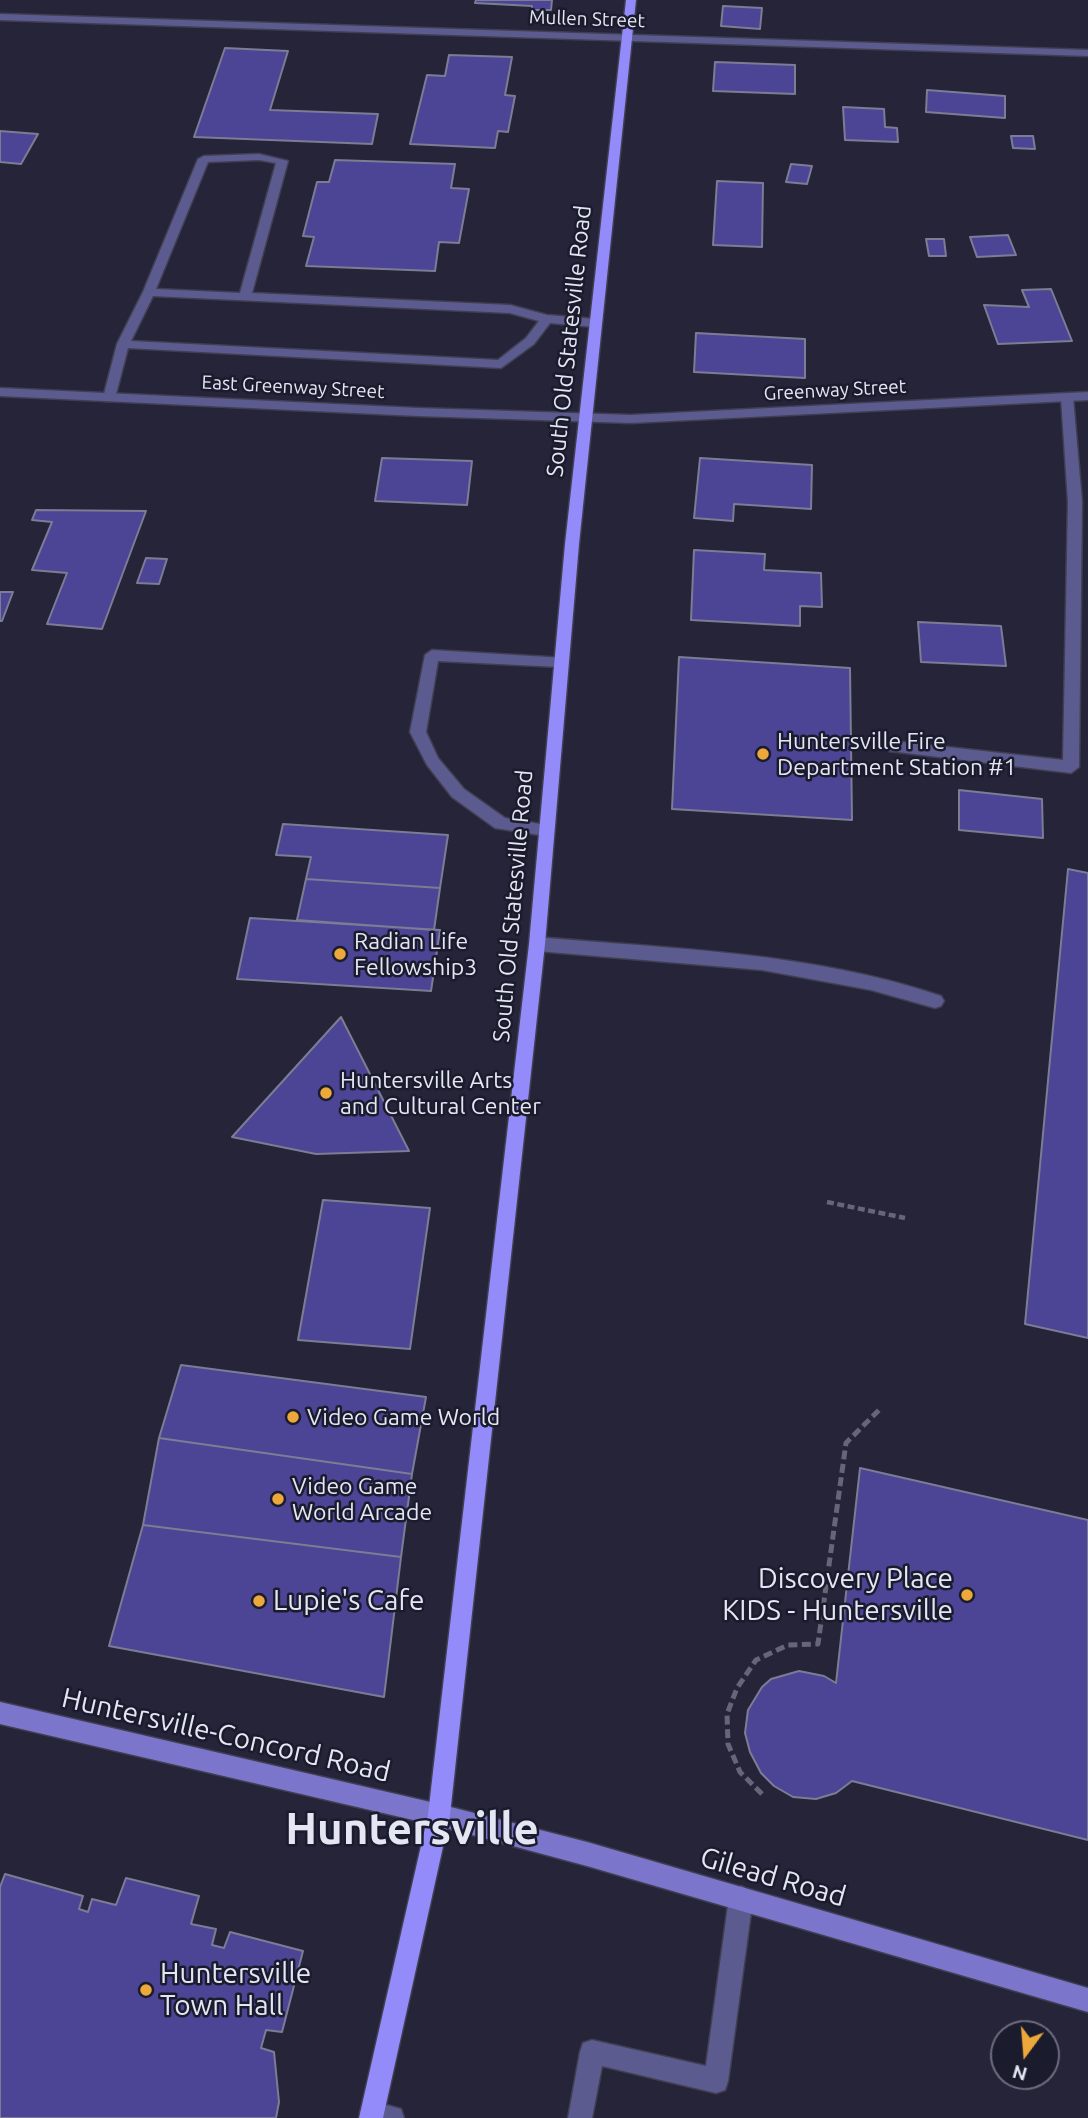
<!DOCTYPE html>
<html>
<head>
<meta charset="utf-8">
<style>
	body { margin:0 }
	#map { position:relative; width:1088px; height:2118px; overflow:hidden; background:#252438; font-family:Ubuntu,sans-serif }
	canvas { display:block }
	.north { position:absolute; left:990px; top:2020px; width:70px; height:70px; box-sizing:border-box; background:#1b1b2e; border:2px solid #6c6c7d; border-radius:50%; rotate:196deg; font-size:19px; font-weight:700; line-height:28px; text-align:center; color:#e5e6f3 }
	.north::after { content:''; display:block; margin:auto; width:24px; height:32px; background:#eda83b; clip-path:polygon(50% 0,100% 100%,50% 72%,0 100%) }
</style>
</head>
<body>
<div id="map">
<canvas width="1088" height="2118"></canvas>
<div class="north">N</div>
</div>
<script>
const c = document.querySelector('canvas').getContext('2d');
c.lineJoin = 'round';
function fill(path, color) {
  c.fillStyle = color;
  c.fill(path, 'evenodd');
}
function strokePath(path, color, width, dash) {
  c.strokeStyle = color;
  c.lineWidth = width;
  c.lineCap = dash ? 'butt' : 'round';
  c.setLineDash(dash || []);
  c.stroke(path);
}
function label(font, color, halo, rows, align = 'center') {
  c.font = font + ' Ubuntu,sans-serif';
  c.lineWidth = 5;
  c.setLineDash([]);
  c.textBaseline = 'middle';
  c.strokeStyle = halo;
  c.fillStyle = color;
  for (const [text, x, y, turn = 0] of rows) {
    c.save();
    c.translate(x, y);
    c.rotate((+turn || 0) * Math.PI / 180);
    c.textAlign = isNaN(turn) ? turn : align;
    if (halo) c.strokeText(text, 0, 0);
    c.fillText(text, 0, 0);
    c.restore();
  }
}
const building = new Path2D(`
	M476,0H552L551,10H532V6L475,3Z
	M723,6L762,8L760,29L721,26Z
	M225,48L288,51L270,110L378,114L372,144L194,137Z
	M449,55L512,57L505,95L515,96L508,132L498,131L495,148L410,144L427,75L445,76Z
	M715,62L795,65V94L713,91Z
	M927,90L1005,96V118L926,112Z
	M843,107L884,109L885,127L897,128L898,142L845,140Z
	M0,131L38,134L21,164L0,162Z
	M1011,136H1033L1035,149L1013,148Z
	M335,160L455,164L451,188L469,189L459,243L439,242L435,271L306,266L314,237L303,236L317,182H329Z
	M791,164L812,166L807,184L786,182Z
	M717,181L763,183L762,247L713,245Z
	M1008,235L1016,255L977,257L970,237Z
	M926,239H944L946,256H929Z
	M1051,289L1072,341L998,344L984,305L1029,307L1022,290Z
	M696,333L805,339V378L694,372Z
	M382,458L472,461L467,505L375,501Z
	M700,458L812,465L811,509L734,504L733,521L694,518Z
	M36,510L146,511L102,629L47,624L67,573L32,570L52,522L32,520Z
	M694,550L765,554L764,570L821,573L822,607L800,606V626L691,620Z
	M146,558L167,559L159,584L137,583Z
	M0,592H13L2,621H0Z
	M918,622L1001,626L1006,666L921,662Z
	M679,657L850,668L852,820L672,809Z
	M959,790L1042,799L1043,838L959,830Z
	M283,824L448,835L440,888L306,879L311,857L276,855Z
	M1068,869L1088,873V1338L1025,1324Z
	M306,879L440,888L434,930L297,920Z
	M250,918L440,930L431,991L237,979Z
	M341,1017L409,1151L316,1154L232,1137Z
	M323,1200L430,1208L410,1349L298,1340Z
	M181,1365L426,1397L412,1474L159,1438Z
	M159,1438L412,1474L401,1557L143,1525Z
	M860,1468L1088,1520V1840L852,1781L836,1793L816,1799L793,1797L774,1786L761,1773L750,1752L745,1733L748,1710L762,1687L771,1679L799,1671L824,1676L836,1683Z
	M143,1525L401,1557L384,1697L109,1646Z
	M5,1874L83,1896L79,1909L88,1912L92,1899L116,1905L126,1878L199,1896L191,1924L216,1929L212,1945L224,1948L230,1932L303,1951L282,2032L266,2030L261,2048L274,2052L279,2102L276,2118H0V1887Z`);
const pathFar1 = new Path2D(`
	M827,1202L905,1218`);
const path = new Path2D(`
	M762,1794L740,1772L728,1744L727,1714L737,1688L756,1660L788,1645L818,1644L846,1443L879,1410`);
const lane = new Path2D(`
	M259,154L288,161L252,293L510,305L547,315L595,319L601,323L595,327L550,323L534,344L501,368L128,348L115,398L114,401H104L103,398L117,344L143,292L198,159L204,156ZM259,160L276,163L240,293L156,289L208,162ZM153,296L510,313L539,321L526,338L498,360L131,341Z
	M1067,393L1073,397L1082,502L1079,767L1071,773L889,751L886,747L889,743L894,741L1063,760L1068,502L1061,397Z
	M432,650L565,658L567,662L565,666L560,667L438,661L426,732L438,758L464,789L505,818L552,826L554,830L552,834L546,836L495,828L452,797L427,765L410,732L425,655Z
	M537,937C672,949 812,952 941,996L944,1001L941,1006L935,1008L871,990L762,970L537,951L531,949L529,944L531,939Z
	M741,1886L749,1890L753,1898L728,2081L725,2090L716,2093L602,2066L592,2118H568L580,2052L583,2043L592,2040L706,2066L729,1898L733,1890Z
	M372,2101L401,2109L404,2118H362L360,2113L363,2104Z`);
const street = new Path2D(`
	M0,14L1088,50V56L0,20Z
	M0,388L418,408L631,415L1088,392V400L631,423L418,416L0,396Z`);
const secondary = new Path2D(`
	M0,1702L439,1804L587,1842L1088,1988V2012L587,1866L439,1826L0,1724Z`);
const primary = new Path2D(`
	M626,0H636L579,544L545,944L450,1815L383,2118H359L428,1815L529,944L565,544Z`);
const markers = [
	[763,754,7,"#eda83b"],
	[340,954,7,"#eda83b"],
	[326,1093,7,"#eda83b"],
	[293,1417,7,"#eda83b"],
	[278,1499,7,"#eda83b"],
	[967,1595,7,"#eda83b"],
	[259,1601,7,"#eda83b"],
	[146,1990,7,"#eda83b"]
];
const farStreetnames = [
	["Mullen Street",587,19,2],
	["East Greenway Street",293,387,3],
	["Greenway Street",835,390,-3]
];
const streetNames = [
	["South Old Statesville Road",569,341,-84],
	["South Old Statesville Road",513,906,-85]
];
const poiNames = [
	["Huntersville Fire",777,741],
	["Department Station #1",777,767],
	["Radian Life",354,941],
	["Fellowship3",354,967],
	["Huntersville Arts",340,1080],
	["and Cultural Center",340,1106],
	["Video Game World",307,1417],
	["Video Game",292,1486],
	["World Arcade",292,1512]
];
const nearPoinames = [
	["Discovery Place",953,1579,"right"],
	["KIDS - Huntersville",953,1611,"right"],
	["Lupie's Cafe",273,1601],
	["Huntersville",160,1974],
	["Town Hall",160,2006]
];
const nearStreetnames = [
	["Huntersville-Concord Road",226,1735,13],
	["Gilead Road",773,1877,16]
];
const nearTownnames = [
	["Huntersville",412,1829]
];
fill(building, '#4c4494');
strokePath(building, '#7c7c95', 2);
strokePath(lane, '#403f52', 3);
strokePath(street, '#403f52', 3);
strokePath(secondary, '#403f52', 3);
strokePath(primary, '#403f52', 3);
strokePath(pathFar1, '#676678', 4.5, [7, 3.5]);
strokePath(path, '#676678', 5, [9, 4.5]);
fill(lane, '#5c5b90');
fill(street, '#5c5b90');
fill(secondary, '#7b76cb');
fill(primary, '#938bfa');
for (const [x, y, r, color] of markers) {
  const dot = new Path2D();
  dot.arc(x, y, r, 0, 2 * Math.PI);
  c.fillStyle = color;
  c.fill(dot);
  strokePath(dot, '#1b1b2e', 2.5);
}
label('19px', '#e5e6f3', '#1b1b2e', farStreetnames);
label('23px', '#e5e6f3', '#1b1b2e', streetNames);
label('23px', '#e5e6f3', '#1b1b2e', poiNames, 'left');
label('28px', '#e5e6f3', '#1b1b2e', nearPoinames, 'left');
label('28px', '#e5e6f3', '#1b1b2e', nearStreetnames);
label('bold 44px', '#e5e6f3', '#1b1b2e', nearTownnames);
</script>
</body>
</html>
